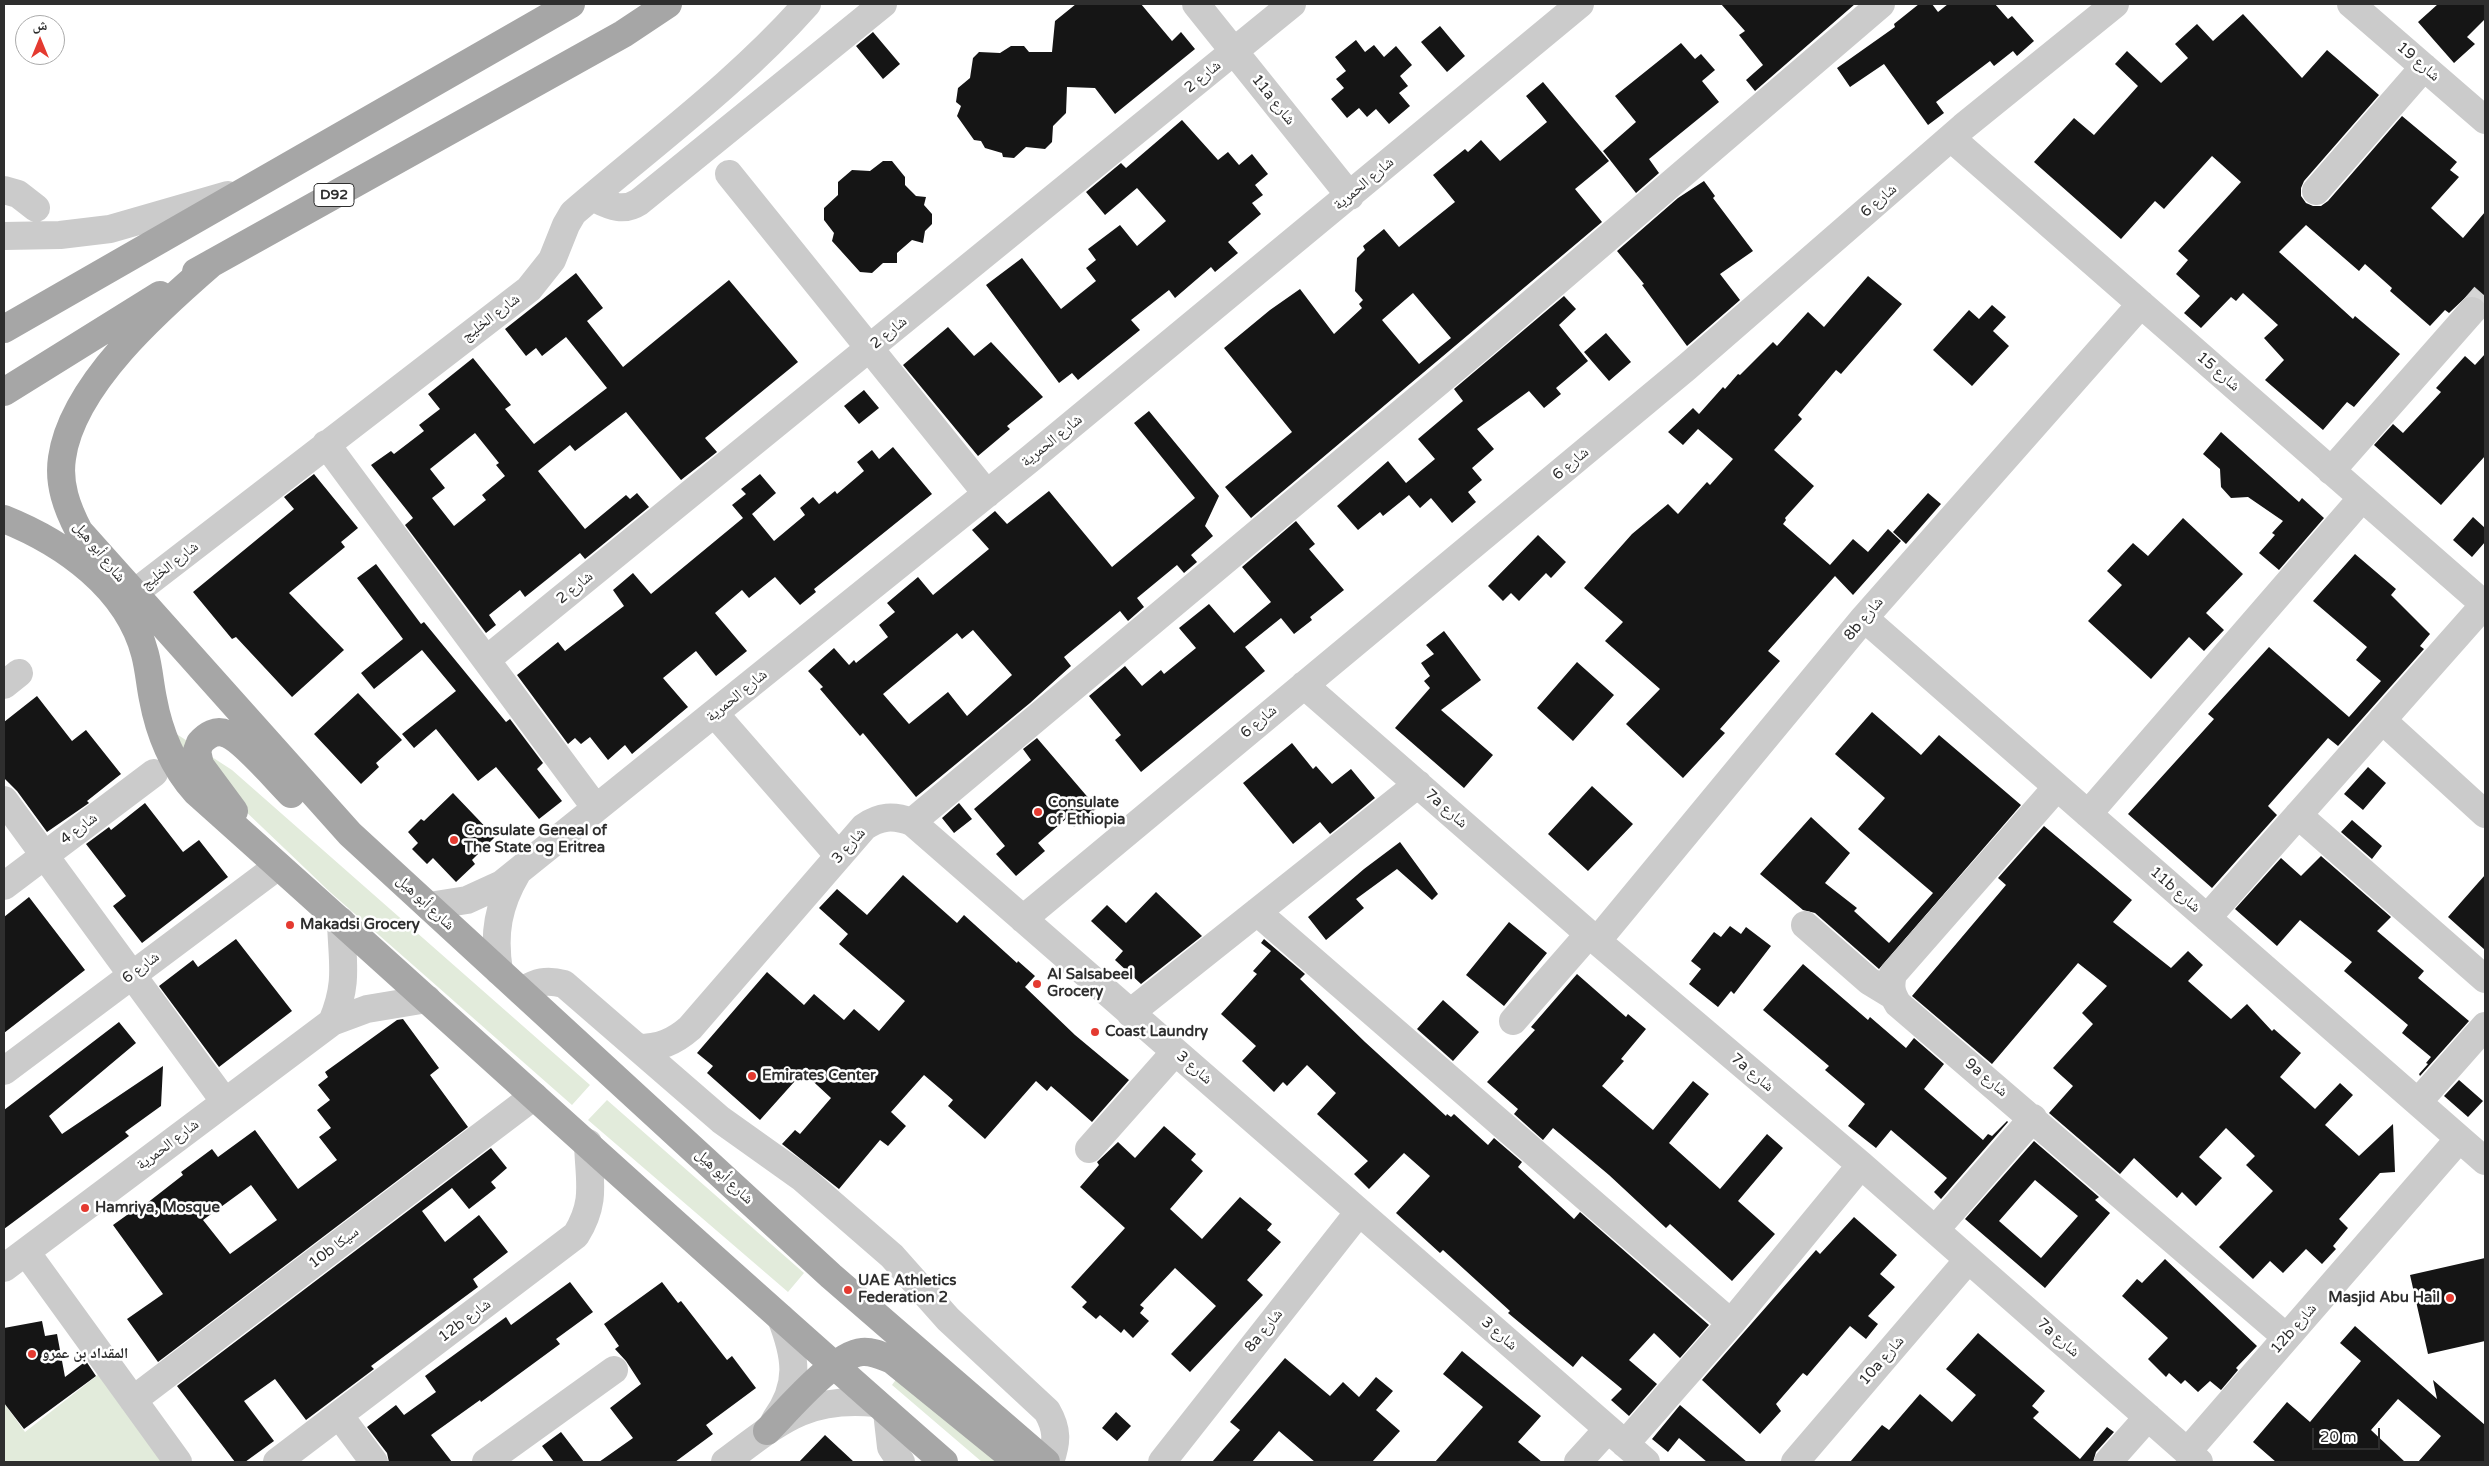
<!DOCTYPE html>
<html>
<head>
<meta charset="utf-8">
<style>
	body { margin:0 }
	#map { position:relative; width:2489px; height:1466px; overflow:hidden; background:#fff; font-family:"Varela Round","Noto Naskh Arabic",sans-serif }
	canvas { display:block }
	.frame { position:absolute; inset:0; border:5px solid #2e2e2e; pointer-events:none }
	.north { position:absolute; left:15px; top:15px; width:50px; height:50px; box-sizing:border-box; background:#fff; border:1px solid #ababab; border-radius:50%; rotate:0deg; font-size:14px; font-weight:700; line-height:20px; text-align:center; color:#2e2e2e }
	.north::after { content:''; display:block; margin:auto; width:18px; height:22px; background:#e43a30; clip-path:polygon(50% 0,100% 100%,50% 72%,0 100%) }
	.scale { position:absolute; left:2312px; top:1428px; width:68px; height:22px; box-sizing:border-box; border:2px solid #2e2e2e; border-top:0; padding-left:6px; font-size:15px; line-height:18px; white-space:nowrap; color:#2e2e2e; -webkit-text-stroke:4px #fff; paint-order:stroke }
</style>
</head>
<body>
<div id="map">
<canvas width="2489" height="1466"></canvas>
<div class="frame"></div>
<div class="north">ش</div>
<div class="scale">20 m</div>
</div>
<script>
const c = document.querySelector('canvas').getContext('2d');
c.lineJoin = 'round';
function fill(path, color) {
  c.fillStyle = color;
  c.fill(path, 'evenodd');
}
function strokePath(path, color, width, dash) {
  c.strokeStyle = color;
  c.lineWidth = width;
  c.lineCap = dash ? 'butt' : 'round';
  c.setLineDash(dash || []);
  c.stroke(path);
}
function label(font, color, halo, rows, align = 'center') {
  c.font = font + ' "Varela Round","Noto Naskh Arabic",sans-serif';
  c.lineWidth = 5;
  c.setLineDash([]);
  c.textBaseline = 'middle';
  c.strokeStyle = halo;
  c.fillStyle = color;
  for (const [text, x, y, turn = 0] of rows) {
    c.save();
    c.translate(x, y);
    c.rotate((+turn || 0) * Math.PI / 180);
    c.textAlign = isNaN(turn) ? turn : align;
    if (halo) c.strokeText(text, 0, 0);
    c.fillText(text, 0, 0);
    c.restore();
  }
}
const green = new Path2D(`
	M178,735L232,770L590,1085L572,1105L330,892L172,741Z
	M607,1100L804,1273L788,1292L588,1120Z
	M108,1367L171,1462H4V1403L25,1432Z
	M900,1374L1003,1462H982L892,1385Z`);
const building = new Path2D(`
	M1076,4H1141L1172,41L1181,32L1195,49L1115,114L1095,88L1067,87L1066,113L1053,126L1052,142L1045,149L1026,147L1014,158L1003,157L1002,153L985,148L981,141L974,140L957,116L961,106L956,102L958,88L970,78L973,58L979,52L1000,53L1011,46H1024L1029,52H1052L1055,21Z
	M1721,4H1855L1755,91L1746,80L1763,65L1739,35L1745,31Z
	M1919,4H1932L1938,12L1948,4H1995L2008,19L2012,16L2034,41L2017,56L2013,51L1994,66L1990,61L1936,102L1944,113L1928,125L1884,64L1850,87L1837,68L1895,27L1894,24Z
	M2438,4H2485V19L2467,37L2475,44L2454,63L2418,22Z
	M2243,14L2302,78L2327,50L2379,95L2304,181L2301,188V196L2306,203L2313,206H2321L2328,201L2402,116L2457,162L2450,170L2459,177L2431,208L2463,238L2485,212V304L2476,296H2467L2449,313L2445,310L2430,326L2390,291L2392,288L2365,264L2359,271L2306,225L2279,252L2353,319L2355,316L2400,354L2354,407L2347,402L2323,430L2265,380L2284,360L2264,338L2278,325L2243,293L2236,301L2231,297L2201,328L2184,313L2200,296L2176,274L2188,260L2178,251L2241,182L2212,156L2164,209L2155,201L2121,239L2034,162L2074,118L2094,135L2138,86L2115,64L2127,51L2161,83L2188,58L2175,44L2197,24L2213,41Z
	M1440,26L1465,56L1447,72L1421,42Z
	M873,32L900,64L883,79L856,46Z
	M1356,40L1365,52L1374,45L1384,57L1396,46L1412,65L1400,76L1408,86L1399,93L1410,106L1389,124L1376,109L1367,117L1359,108L1347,118L1331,99L1344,88L1336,79L1346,71L1335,57Z
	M1681,43L1695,59L1701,54L1715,70L1702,81L1719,102L1649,159L1659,173L1636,193L1603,151L1636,122L1615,96Z
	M1543,82L1609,161L1575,189L1602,222L1251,518L1225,487L1292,432L1224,348L1270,310L1300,289L1334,334L1362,308L1359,304L1363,300L1355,291L1357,258L1365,250L1363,246L1384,229L1399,247L1455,202L1433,175L1465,149L1468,152L1481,140L1500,161L1547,122L1526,96ZM1413,293L1451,338L1419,364L1382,320Z
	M1182,120L1218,160L1228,152L1239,165L1252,154L1268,174L1255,185L1263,195L1252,203L1261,214L1228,242L1238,253L1215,272L1211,267L1175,298L1169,290L1131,320L1140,330L1078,380L1072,373L1059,383L986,285L1022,258L1061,309L1096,281L1086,268L1096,260L1088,249L1120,225L1137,246L1166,221L1137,188L1105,215L1086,192L1121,163L1126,168Z
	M883,161H892L905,177V185L916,196L926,197L924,205L932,214V224L925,231L923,243L912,240L897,253V263H883L872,273L860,272L832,241L834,233L824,220V208L838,195V182L852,170L870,171Z
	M1704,181L1715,196L1713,198L1753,251L1720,274L1740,300L1687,346L1642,285L1644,284L1617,251L1678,198Z
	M576,273L603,308L587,321L623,367L729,280L798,362L705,438L717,452L681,480L626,412L575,451L570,445L538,471L585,529L626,495L630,499L637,493L649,507L585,559L580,553L525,597L520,590L489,615L496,625L486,633L405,525L413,518L371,465L391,451L394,454L424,431L419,425L440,409L428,394L473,358L511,405L505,409L534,444L607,388L566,337L542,356L536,348L526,356L505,329ZM475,433L499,463L496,465L505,476L482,495L486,500L454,526L432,498L445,488L430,469Z
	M1868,276L1902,304L1841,374L1836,370L1798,415L1802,419L1774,450L1814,486L1785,518L1786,520L1783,524L1830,565L1853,539L1868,552L1888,529L1901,541L1853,595L1835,576L1768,651L1780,661L1720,729L1725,733L1683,778L1626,724L1660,689L1605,641L1623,622L1584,588L1632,534L1668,504L1678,514L1707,482L1710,485L1733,459L1698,429L1683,445L1668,432L1693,408L1699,414L1723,387L1725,389L1738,374L1740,375L1773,342L1777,346L1808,312L1824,327Z
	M1564,296L1576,309L1559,325L1588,361L1556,388L1561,394L1544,408L1529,391L1477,429L1494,449L1472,468L1482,480L1468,492L1476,502L1452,523L1431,498L1420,508L1409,495L1383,516L1380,512L1358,530L1337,506L1388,461L1406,483L1435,459L1418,439L1463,401L1454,389Z
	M1992,305L2006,317L1993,331L2009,346L1972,386L1933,350L1969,310L1979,319Z
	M948,327L974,356L991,342L1043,397L1007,426L1010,429L978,456L903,365Z
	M1606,333L1631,362L1609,381L1584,352Z
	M2485,354V456L2441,505L2374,445L2393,424L2403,433L2441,392L2436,388L2465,356L2475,365Z
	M864,390L879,408L859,424L844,406Z
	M1149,411L1219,496L1205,526L1213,536L1191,555L1197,562L1184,573L1177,565L1137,598L1144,607L1128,621L1120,611L1064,657L1071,666L1030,703L916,797L863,733L860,736L820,689L823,687L808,671L834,648L849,665L854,660L856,663L888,637L879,625L895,612L887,603L918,577L933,595L989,549L972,530L995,511L1007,524L1049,491L1112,567L1195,498L1134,423ZM973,630L1012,675L967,716L948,692L909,724L883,694L957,633L962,639Z
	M2221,432L2299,502L2302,498L2324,518L2279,570L2259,553L2275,535L2272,533L2283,521L2248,497L2231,498L2221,487L2220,469L2203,454Z
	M893,447L932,494L814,589L816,592L800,605L775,577L749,598L742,590L715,613L747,651L716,676L696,651L663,678L688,707L632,754L625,745L608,760L590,737L581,744L575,738L568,744L517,675L558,642L565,651L624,606L613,590L633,573L651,594L743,518L732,505L746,494L741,489L760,474L776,493L752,514L774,541L805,515L800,508L813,497L819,504L835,491L837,494L864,471L857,462L872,450L879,459Z
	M314,474L358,528L341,542L345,547L289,593L344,650L292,697L236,637L232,639L193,592L294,509L284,497Z
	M1928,493L1941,504L1906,544L1893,532Z
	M2473,517L2485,528V542L2472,557L2453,540Z
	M2183,518L2243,574L2206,613L2224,630L2204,651L2189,637L2151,679L2088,621L2122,585L2107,571L2133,543L2148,556Z
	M1296,521L1315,544L1309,549L1344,590L1310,617L1312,620L1294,634L1281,618L1245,647L1265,671L1141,772L1115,740L1121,735L1089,696L1125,666L1142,686L1161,670L1164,674L1196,648L1179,628L1209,604L1234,633L1271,602L1242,567Z
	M1538,535L1566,562L1551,578L1546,573L1519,601L1511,593L1503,601L1488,586Z
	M2355,554L2396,589L2391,595L2430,634L2420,646L2424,649L2338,746L2328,738L2268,806L2277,815L2212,888L2128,814L2214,719L2208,714L2269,647L2349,717L2381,681L2356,660L2367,647L2313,601Z
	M376,564L421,624L424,622L506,722L510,719L543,763L537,769L562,801L539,819L496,767L478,781L436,729L414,748L402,734L456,691L422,650L374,689L361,673L403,639L357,578Z
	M1444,631L1481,680L1441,710L1493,755L1464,788L1395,728L1430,688L1424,681L1430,676L1421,663L1434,654L1426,645Z
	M1577,662L1614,695L1573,741L1537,708Z
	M358,693L402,740L376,763L379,767L361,784L314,734Z
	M37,696L72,741L86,730L121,774L87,801L89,803L47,832L17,791L4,778V722Z
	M1872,712L1921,755L1939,735L2021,805L1879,969L1815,913L1803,910L1760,874L1811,817L1850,853L1825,883L1857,908L1854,911L1889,943L1933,893L1858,829L1885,798L1835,754Z
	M1037,738L1097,808L1074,827L1067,818L1038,843L1045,851L1016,876L996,854L1005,846L974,809L1031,760L1023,749Z
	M1292,743L1313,769L1316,766L1332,784L1351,769L1375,798L1330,834L1320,822L1293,844L1243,783Z
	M2368,767L2386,783L2363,810L2344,794Z
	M1592,786L1633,824L1588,871L1548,834Z
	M453,793L495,837L472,860L475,864L456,882L433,858L427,864L412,849L418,843L408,832L421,819L424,821Z
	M145,803L183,852L199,840L228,877L142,943L113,906L126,896L86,844L109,827L111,830Z
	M959,803L972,819L954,833L942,818Z
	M2352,820L2382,846L2372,859L2341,832Z
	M2044,826L2132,900L2113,922L2171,968L2188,951L2203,965L2188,981L2231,1019L2247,1004L2272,1031L2274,1029L2301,1053L2280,1077L2315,1109L2340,1083L2353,1095L2325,1125L2359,1156L2393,1124L2395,1172L2380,1173L2339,1219L2348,1228L2333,1246L2336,1249L2322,1264L2306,1249L2283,1273L2270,1261L2253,1279L2219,1247L2273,1191L2246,1165L2255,1156L2226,1128L2199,1157L2222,1178L2196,1206L2182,1192L2177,1198L2134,1158L2120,1174L2049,1113L2073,1086L2053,1068L2093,1024L2082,1013L2107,986L2078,963L1992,1064L1912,996L2006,885L1998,878Z
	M1400,842L1438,894L1432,900L1397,869L1356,899L1364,908L1326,940L1308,917L1364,869Z
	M2321,856L2391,917L2377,931L2424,971L2418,978L2469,1021L2420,1076L2419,1074L2428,1064L2426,1063L2431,1057L2402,1033L2408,1025L2344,971L2352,962L2300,920L2277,946L2235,909L2281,858L2301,876Z
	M903,875L957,923L964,915L1017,963L1018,961L1035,976L1025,987L1075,1035L1129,1080L1092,1122L1051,1086L1047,1091L1036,1081L985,1139L948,1106L953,1100L924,1075L891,1112L906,1126L888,1146L880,1140L839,1189L782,1144L795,1130L800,1134L831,1098L803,1072L760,1120L707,1073L713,1066L697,1053L767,972L804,1005L814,994L844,1020L854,1009L879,1031L905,1001L839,944L848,934L819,908L837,889L867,915Z
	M2485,875V950L2448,917Z
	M1156,892L1202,936L1141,984L1115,960L1123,951L1091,921L1107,905L1126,923Z
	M29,897L85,970L4,1033V917Z
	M1509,922L1547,953L1504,1006L1466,975Z
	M1730,926L1741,934L1746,927L1771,946L1734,994L1731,991L1718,1007L1689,984L1701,969L1691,961L1714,932L1721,937Z
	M236,939L292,1011L219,1067L159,986L193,960L198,967Z
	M1264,939L1305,974L1300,979L1365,1042L1446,1116L1447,1114L1451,1117L1454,1114L1488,1145L1494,1138L1522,1162L1518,1167L1574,1219L1580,1212L1709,1325L1680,1358L1654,1333L1629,1360L1657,1384L1629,1416L1611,1400L1622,1389L1582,1356L1573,1367L1508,1313L1510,1311L1443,1250L1440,1253L1396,1213L1430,1176L1404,1153L1369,1189L1354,1174L1368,1161L1317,1114L1336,1093L1307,1065L1287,1086L1283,1082L1274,1092L1242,1061L1256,1046L1221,1014L1257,974L1253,971L1271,951L1261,943Z
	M1803,964L1868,1020L1870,1017L1906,1048L1914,1038L1944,1064L1924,1089L1983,1140L1988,1134L1992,1136L2007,1121L2008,1122L1941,1199L1934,1192L1947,1178L1891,1130L1876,1148L1848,1126L1865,1104L1825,1070L1829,1066L1763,1010Z
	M1577,974L1626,1017L1628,1014L1646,1029L1621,1059L1624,1061L1602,1086L1653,1130L1693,1081L1709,1094L1669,1143L1720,1189L1767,1134L1783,1148L1738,1201L1775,1234L1732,1281L1670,1224L1666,1228L1609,1175L1553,1128L1543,1140L1514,1114L1518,1109L1487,1082L1535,1030L1531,1027Z
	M1443,1000L1479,1032L1453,1061L1417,1029Z
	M403,1019L439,1068L430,1075L468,1127L158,1362L127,1319L163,1294L113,1225L141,1205L142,1207L183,1175L181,1172L212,1149L218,1157L255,1130L298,1189L337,1160L319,1137L331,1128L317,1110L330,1100L318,1085L328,1077L325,1072L397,1020ZM251,1185L277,1220L230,1254L203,1220Z
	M119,1022L136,1043L49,1116L62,1134L163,1066L161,1106L125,1132L129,1136L4,1229V1110Z
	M2459,1080L2483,1101L2468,1117L2444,1096Z
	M1164,1126L1196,1154L1191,1160L1203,1171L1170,1209L1202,1239L1240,1197L1272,1224L1267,1230L1281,1242L1247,1280L1263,1295L1190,1372L1171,1354L1216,1306L1175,1268L1140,1305L1144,1308L1140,1313L1149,1321L1133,1338L1124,1329L1121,1333L1100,1315L1096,1319L1082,1307L1087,1302L1071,1287L1125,1228L1080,1187L1099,1165L1097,1162L1118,1142L1135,1158Z
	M2034,1141L2099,1197L2095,1200L2110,1213L2045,1288L1965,1219ZM2035,1180L2078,1216L2041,1258L1999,1221Z
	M491,1148L507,1168L491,1182L496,1188L469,1209L452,1188L422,1211L445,1242L479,1215L508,1252L473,1279L478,1287L371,1366L374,1369L306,1420L275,1379L244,1401L274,1441L245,1462H235L177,1386Z
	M1854,1217L1897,1255L1880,1274L1895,1287L1868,1316L1878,1324L1866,1339L1850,1326L1807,1376L1803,1373L1776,1404L1781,1411L1760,1434L1702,1380L1816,1250L1820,1254Z
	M2485,1258V1341L2428,1354L2410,1275Z
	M2165,1259L2257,1346L2236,1368L2238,1370L2221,1390L2210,1381L2198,1392L2185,1380L2181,1384L2169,1373L2166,1377L2148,1359L2168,1338L2122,1296L2137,1279L2142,1283Z
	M570,1282L593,1312L556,1339L560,1344L481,1402L480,1400L431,1435L452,1462H389L387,1453L367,1427L396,1405L404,1415L436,1392L425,1376L506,1317L511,1325Z
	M662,1282L678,1303L681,1301L727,1360L732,1356L756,1388L706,1425L713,1434L675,1462H599L633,1438L610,1408L641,1384L626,1361L615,1349L619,1346L604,1324Z
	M42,1321L45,1336L57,1334L65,1377L86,1361L96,1376L24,1429L4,1403V1328Z
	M2355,1326L2437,1399L2433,1380L2485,1425V1462H2418L2441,1436L2398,1399L2371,1430L2405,1462H2276L2253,1442L2287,1402L2310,1422L2361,1361L2340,1343Z
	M1978,1333L2045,1391L2032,1406L2039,1412L2033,1418L2080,1459L2107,1427L2114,1432L2096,1452L2093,1462H1850L1882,1425L1889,1430L1920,1394L1952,1422L1976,1395L1946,1369Z
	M1462,1351L1541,1416L1518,1442L1542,1462H1435L1483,1407L1443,1374Z
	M1285,1358L1330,1396L1343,1382L1359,1397L1376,1377L1393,1391L1376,1410L1400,1431L1372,1462H1315L1279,1431L1252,1462H1212L1240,1430L1230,1422Z
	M1680,1405L1747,1462H1707L1679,1438L1668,1452L1652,1439Z
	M1116,1412L1131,1426L1117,1441L1102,1428Z
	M561,1432L584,1462H554L542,1446Z
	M825,1435L854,1462H799Z`);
const minorTunnel = new Path2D(`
	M2472,311L2485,296`);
const minor = new Path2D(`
	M1196,4L1350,196
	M2351,4L2485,120
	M1951,138L2485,605
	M729,174L987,494
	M4,190L18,194L36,208
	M2316,191L2424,67
	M592,197C609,205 622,213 639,202L883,4
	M4,236L60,235L110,229L228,195
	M326,444L595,807
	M2331,471L2472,311
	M133,594L529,289L552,260L566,225L573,213C653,144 737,83 807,4
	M1864,618L2485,1161
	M486,660L1292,4
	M4,685L19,673
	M1304,685L1597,941L1861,1165L2199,1462
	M715,714L839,856
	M2382,720L2485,814
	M2057,787L1893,974C1890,986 1891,993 1898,1004L2286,1337
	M4,800L225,1102
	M2088,814L2362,498
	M2298,815L2485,979
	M912,822L1478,349L1881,4
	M4,886L154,773
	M429,906L467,900L502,884L1030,459L1580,4
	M1257,912L1731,1323
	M2207,918L2484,605
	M1023,919L1687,367L1963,127L2115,4
	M1805,925L1869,981L1892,995
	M1597,941L1864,618L2141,304
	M499,971C493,934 498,905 517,873
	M521,991C537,982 546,979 564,984L721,1120L801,1177L892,1256L948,1319L1047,1411C1058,1430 1057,1442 1050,1462
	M1130,1013L1418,784
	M1513,1021L1589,934
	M332,1022C349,982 342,962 341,921
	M638,1048C659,1048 674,1042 690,1028L864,827C880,816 893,815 912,822L1646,1462
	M4,1071L278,866
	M2418,1102L2485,1026
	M1089,1149L1175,1052
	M1935,1230L2033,1118
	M26,1252L178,1462
	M4,1268L332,1022L367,1009L427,999
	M133,1400L534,1096
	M887,1412L891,1447L901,1462
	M339,1415L374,1462
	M775,1420C801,1385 796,1356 781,1318
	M1625,1444L1731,1323L1861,1165
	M2187,1452L2459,1139
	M277,1462L576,1235C597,1201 589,1181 588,1143
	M486,1462L614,1370
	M725,1462C779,1422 805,1396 876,1403
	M1162,1462L1359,1212
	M1578,1462L1608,1429
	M1795,1462L1968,1260
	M2108,1462L2148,1417`);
const major = new Path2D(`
	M212,263C159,309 72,385 62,458C58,484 67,508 79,531L350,834L831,1276L1046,1462
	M196,272L623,34L668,4
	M4,329L571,4
	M4,392L160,295
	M4,519C64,543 128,588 145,654C149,669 150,685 153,699C159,732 173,767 196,792C446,1015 692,1242 944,1462
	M234,811L200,765L197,751L200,743C207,735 216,729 227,734C243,740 277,780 291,794
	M767,1431C787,1411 835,1354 862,1352C873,1351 882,1356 892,1360L1009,1455L1031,1462`);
const markers = [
	[1038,812,5,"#e43a30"],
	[454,840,5,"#e43a30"],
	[290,925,5,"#e43a30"],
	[1037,984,5,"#e43a30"],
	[1095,1032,5,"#e43a30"],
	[752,1076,5,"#e43a30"],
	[85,1208,5,"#e43a30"],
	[848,1290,5,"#e43a30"],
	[2450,1298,5,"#e43a30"],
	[32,1354,5,"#e43a30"]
];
const shields = [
	[334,195,40]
];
const shieldNames = [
	["D92",334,195]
];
const streetNames = [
	["شارع 19",2418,62,41],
	["شارع 2",1203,77,-39],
	["11a شارع",1273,100,51],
	["شارع الحمرية",1364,184,-40],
	["شارع 6",1879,201,-41],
	["شارع الخليج",491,318,-37],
	["شارع 2",889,333,-39],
	["شارع 15",2218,372,41],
	["شارع الحمرية",1052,441,-39],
	["شارع 6",1571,464,-40],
	["شارع أبو هيل",99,552,51],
	["شارع الخليج",170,566,-38],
	["شارع 2",575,588,-39],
	["8b شارع",1864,619,-50],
	["شارع الحمرية",737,696,-39],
	["شارع 6",1259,722,-40],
	["7a شارع",1446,809,41],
	["شارع 4",79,829,-37],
	["شارع 3",849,846,-48],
	["11b شارع",2175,890,41],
	["شارع أبو هيل",425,903,43],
	["شارع 6",141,968,-37],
	["شارع 3",1194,1068,41],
	["7a شارع",1752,1073,40],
	["9a شارع",1986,1078,40],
	["شارع الحمرية",168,1145,-37],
	["شارع أبو هيل",724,1177,43],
	["10b سيكا",334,1248,-37],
	["12b شارع",465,1321,-37],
	["12b شارع",2294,1329,-49],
	["8a شارع",1264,1331,-51],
	["شارع 3",1499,1334,41],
	["7a شارع",2058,1338,41],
	["10a شارع",1882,1361,-49]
];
const poiNames = [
	["Consulate",1048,803],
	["of Ethiopia",1048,820],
	["Consulate Geneal of",464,831],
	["The State og Eritrea",464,848],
	["Makadsi Grocery",300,925],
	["Al Salsabeel",1047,975],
	["Grocery",1047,992],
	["Coast Laundry",1105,1032],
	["Emirates Center",762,1076],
	["Hamriya, Mosque",95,1208],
	["UAE Athletics",858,1281],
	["Federation 2",858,1298],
	["Masjid Abu Hail",2440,1298,"right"],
	["المقداد بن عمرو",42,1354]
];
fill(green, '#e2ebdb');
fill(building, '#151515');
strokePath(minorTunnel, '#d5d5d5', 28, [28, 14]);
strokePath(minor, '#cbcbcb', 28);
strokePath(major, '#a6a6a6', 28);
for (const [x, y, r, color] of markers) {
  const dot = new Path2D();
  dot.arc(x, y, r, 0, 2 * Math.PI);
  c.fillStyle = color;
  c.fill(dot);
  strokePath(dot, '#fff', 2);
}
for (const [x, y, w] of shields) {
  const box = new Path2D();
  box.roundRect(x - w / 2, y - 11.5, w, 23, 4);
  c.fillStyle = '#fff';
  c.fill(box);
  strokePath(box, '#2e2e2e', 1);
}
label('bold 14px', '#2e2e2e', null, shieldNames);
label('15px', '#2e2e2e', '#fff', streetNames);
label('bold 15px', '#2e2e2e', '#fff', poiNames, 'left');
</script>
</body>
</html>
